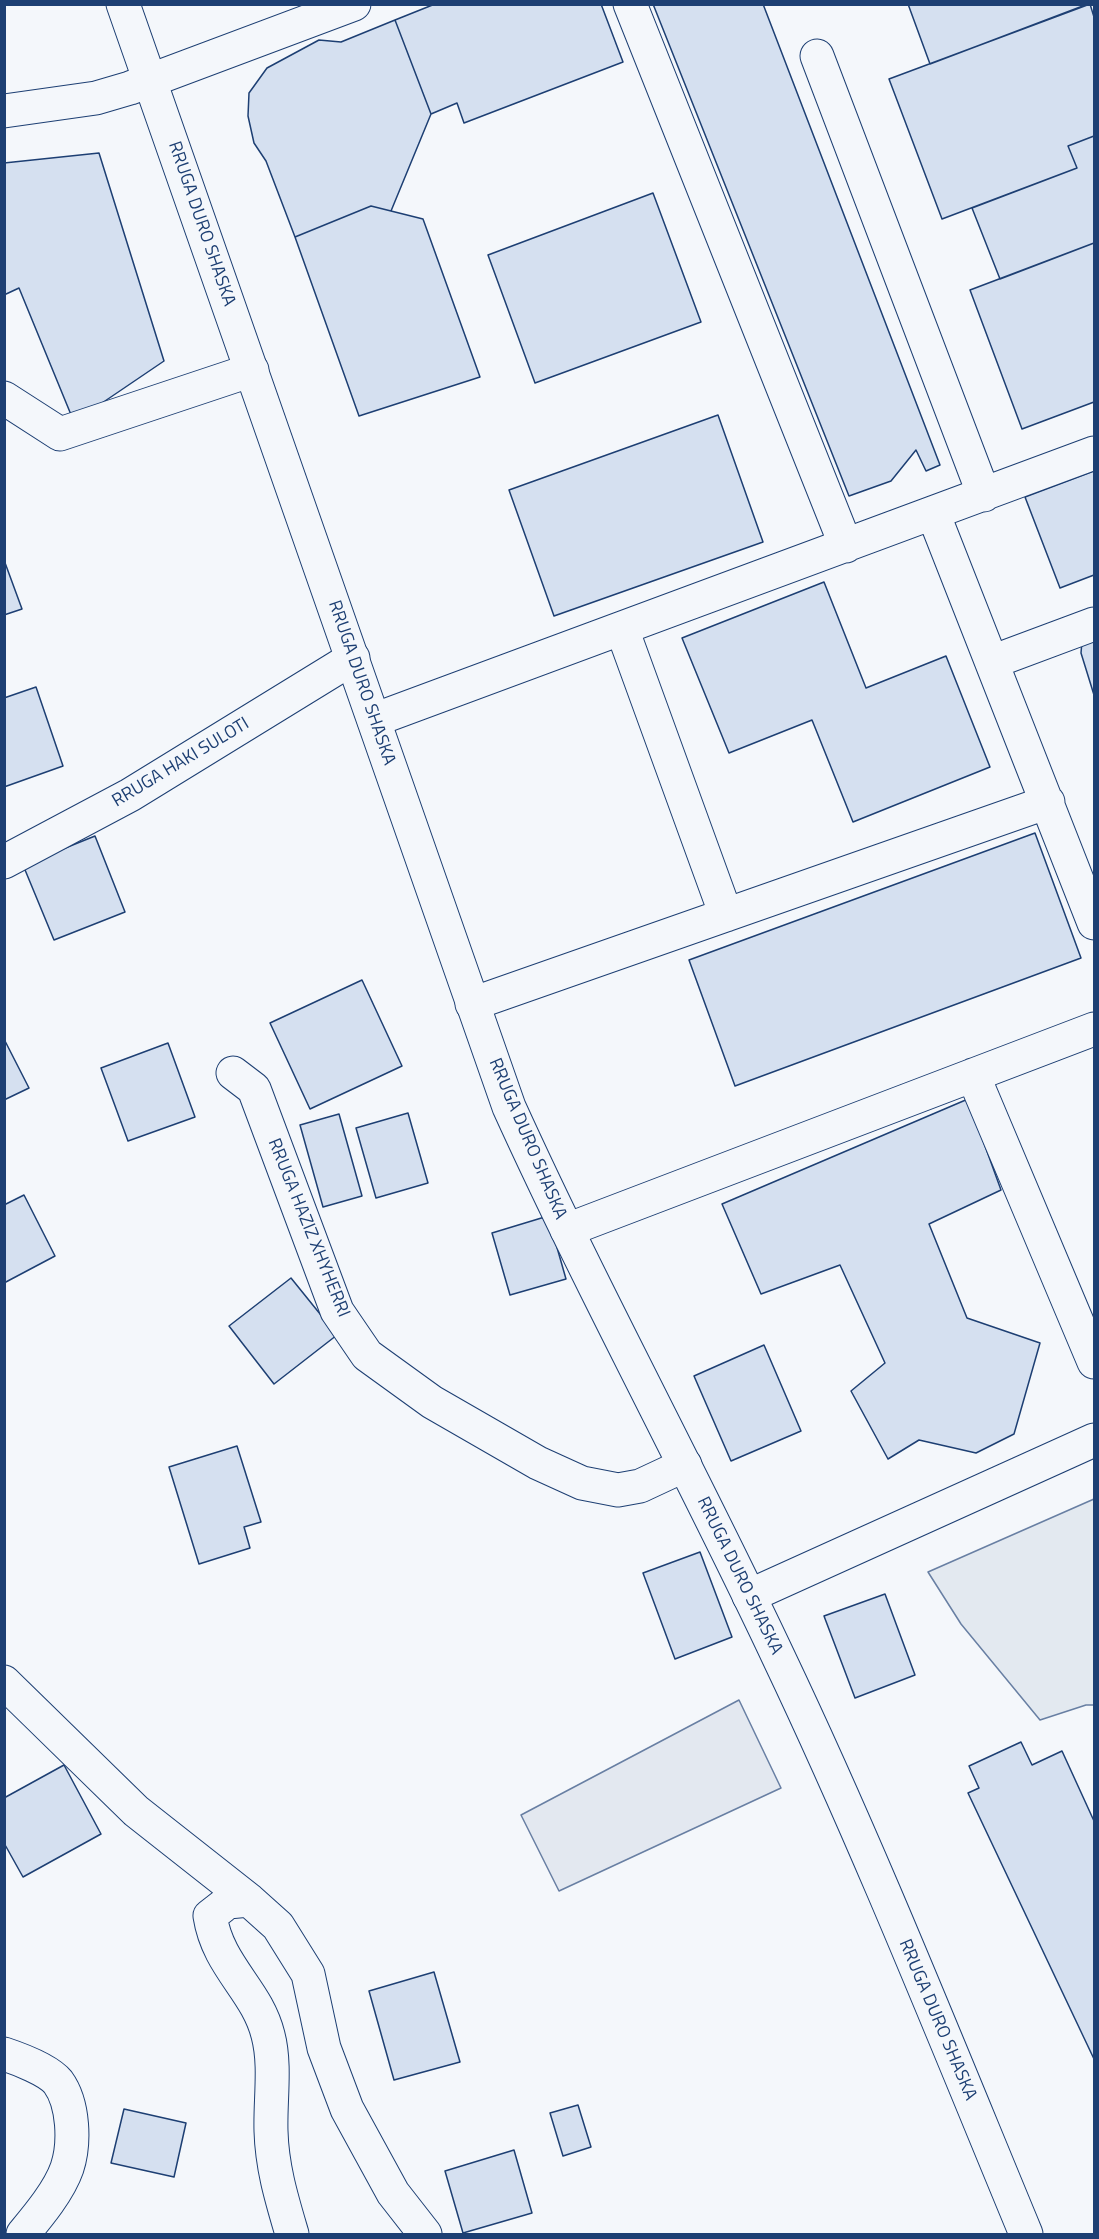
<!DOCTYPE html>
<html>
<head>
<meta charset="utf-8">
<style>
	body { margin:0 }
	#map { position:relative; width:1099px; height:2239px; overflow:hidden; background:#f4f7fb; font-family:"Titillium Web",sans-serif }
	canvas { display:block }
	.frame { position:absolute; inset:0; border:6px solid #1d3f73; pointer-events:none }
</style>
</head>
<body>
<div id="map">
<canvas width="1099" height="2239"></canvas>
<div class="frame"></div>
</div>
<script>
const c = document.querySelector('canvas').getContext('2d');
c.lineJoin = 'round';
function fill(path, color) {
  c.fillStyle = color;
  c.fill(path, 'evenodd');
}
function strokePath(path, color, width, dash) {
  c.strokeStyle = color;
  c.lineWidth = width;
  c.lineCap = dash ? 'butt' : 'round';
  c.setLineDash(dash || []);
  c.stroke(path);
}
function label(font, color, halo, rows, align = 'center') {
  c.font = font + ' "Titillium Web",sans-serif';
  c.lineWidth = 4.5;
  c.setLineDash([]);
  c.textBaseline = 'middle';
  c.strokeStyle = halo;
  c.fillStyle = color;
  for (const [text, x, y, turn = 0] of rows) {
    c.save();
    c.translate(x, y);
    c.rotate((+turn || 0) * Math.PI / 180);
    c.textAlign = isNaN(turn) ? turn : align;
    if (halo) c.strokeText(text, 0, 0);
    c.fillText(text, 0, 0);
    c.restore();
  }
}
const green = new Path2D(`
	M1094,1499V1705H1086L1040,1720L961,1624L928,1572Z`);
const parking = new Path2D(`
	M739,1700L781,1788L559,1891L521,1815Z`);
const building = new Path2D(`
	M435,4H601L623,62L464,123L457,103L431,114L395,20Z
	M653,4H763L940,465L926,471L916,450L891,481L849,496Z
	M908,4H1088L930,64Z
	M1090,4L1094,17V136L1068,146L1077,168L942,219L889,79Z
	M395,20L431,114L391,211L371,206L295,237L266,161L254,143L248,116L249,93L267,68L319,40L341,42Z
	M1094,136V243L1000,279L972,208L1077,168L1068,146Z
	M99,153L164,361L74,422L19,288L4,295V163Z
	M653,193L701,322L535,383L488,255Z
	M371,206L423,219L480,377L359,416L295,237Z
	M1094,243V402L1022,429L970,290Z
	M718,415L763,542L554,616L509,490Z
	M1094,471V575L1060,588L1025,497Z
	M4,560L22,609L4,615Z
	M824,582L866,688L946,656L990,767L853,822L812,720L729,753L682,638Z
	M1094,632V695L1081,653L1082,641Z
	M36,687L63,766L4,787V698Z
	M1035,833L1081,958L735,1086L689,960Z
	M95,836L125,912L54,940L23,865Z
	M362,980L402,1066L310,1109L270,1023Z
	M4,1039L29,1088L4,1100Z
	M168,1043L195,1117L128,1141L101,1068Z
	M968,1099L1001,1190L929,1224L967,1318L1040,1343L1014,1434L976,1453L919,1440L888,1459L851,1391L885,1363L840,1265L761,1294L722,1204Z
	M408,1113L428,1183L376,1198L356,1128Z
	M339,1114L362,1196L323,1207L300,1125Z
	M24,1195L55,1256L4,1283V1205Z
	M548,1216L566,1279L510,1295L492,1233Z
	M291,1278L337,1335L274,1384L229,1326Z
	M764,1345L801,1431L731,1461L694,1376Z
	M237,1446L261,1522L244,1527L250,1548L199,1564L169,1467Z
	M700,1552L732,1637L675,1659L643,1573Z
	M885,1594L915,1675L855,1698L824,1616Z
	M1021,1742L1032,1765L1062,1751L1094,1821V2059L968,1793L979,1788L969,1766Z
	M64,1765L101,1834L23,1877L4,1843V1798Z
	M434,1972L460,2062L394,2080L369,1991Z
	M578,2105L591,2147L563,2156L550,2113Z
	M124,2109L186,2123L174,2177L111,2163Z
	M514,2150L532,2213L463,2233L445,2171Z`);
const minor = new Path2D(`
	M630,4L846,546
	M817,56L984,495
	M4,111L96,98L130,88L354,4
	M4,398L60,434L252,370
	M933,513L1094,923
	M622,629L726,915
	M992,662L1094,624
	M374,720L1094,453
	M4,862L130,795L353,658
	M472,1004L1048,802
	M233,1073L254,1089L337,1311L367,1355L432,1402L538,1463L582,1483L618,1490L640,1486L685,1465
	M973,1075L1094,1362
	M567,1230L1094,1029
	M749,1596L1094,1440
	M4,1682L136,1811L249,1900L278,1926L308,1974L324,2048L347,2109L393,2193L425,2234
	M249,1900L228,1902L210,1916C218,1967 257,1990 268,2035C276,2065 270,2100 271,2131C272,2168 282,2200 292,2234
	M4,2054C19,2059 48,2070 58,2082C74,2104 75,2144 67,2168C59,2191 38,2216 23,2234`);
const major = new Path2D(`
	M123,4L509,1107C593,1292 691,1471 778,1656C868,1845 946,2041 1026,2234`);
const streetNames = [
	["RRUGA DURO SHASKA",201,224,71],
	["RRUGA DURO SHASKA",361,683,71],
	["RRUGA HAKI SULOTI",181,763,-31],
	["RRUGA DURO SHASKA",527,1139,67],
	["RRUGA HAZIZ XHYHERRI",308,1228,68],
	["RRUGA DURO SHASKA",739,1576,64],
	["RRUGA DURO SHASKA",937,2020,67]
];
fill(green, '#e3e9f0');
strokePath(green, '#687fa3', 1.5);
fill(parking, '#e3e8f0');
strokePath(parking, '#687fa3', 1.5);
fill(building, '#d5e0f0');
strokePath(building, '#1d3f73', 1.5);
strokePath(minor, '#1d3f73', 35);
strokePath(major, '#1d3f73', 35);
strokePath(minor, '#f4f7fb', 33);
strokePath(major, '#f4f7fb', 33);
label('18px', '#1d3f73', '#f4f7fb', streetNames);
</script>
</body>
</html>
